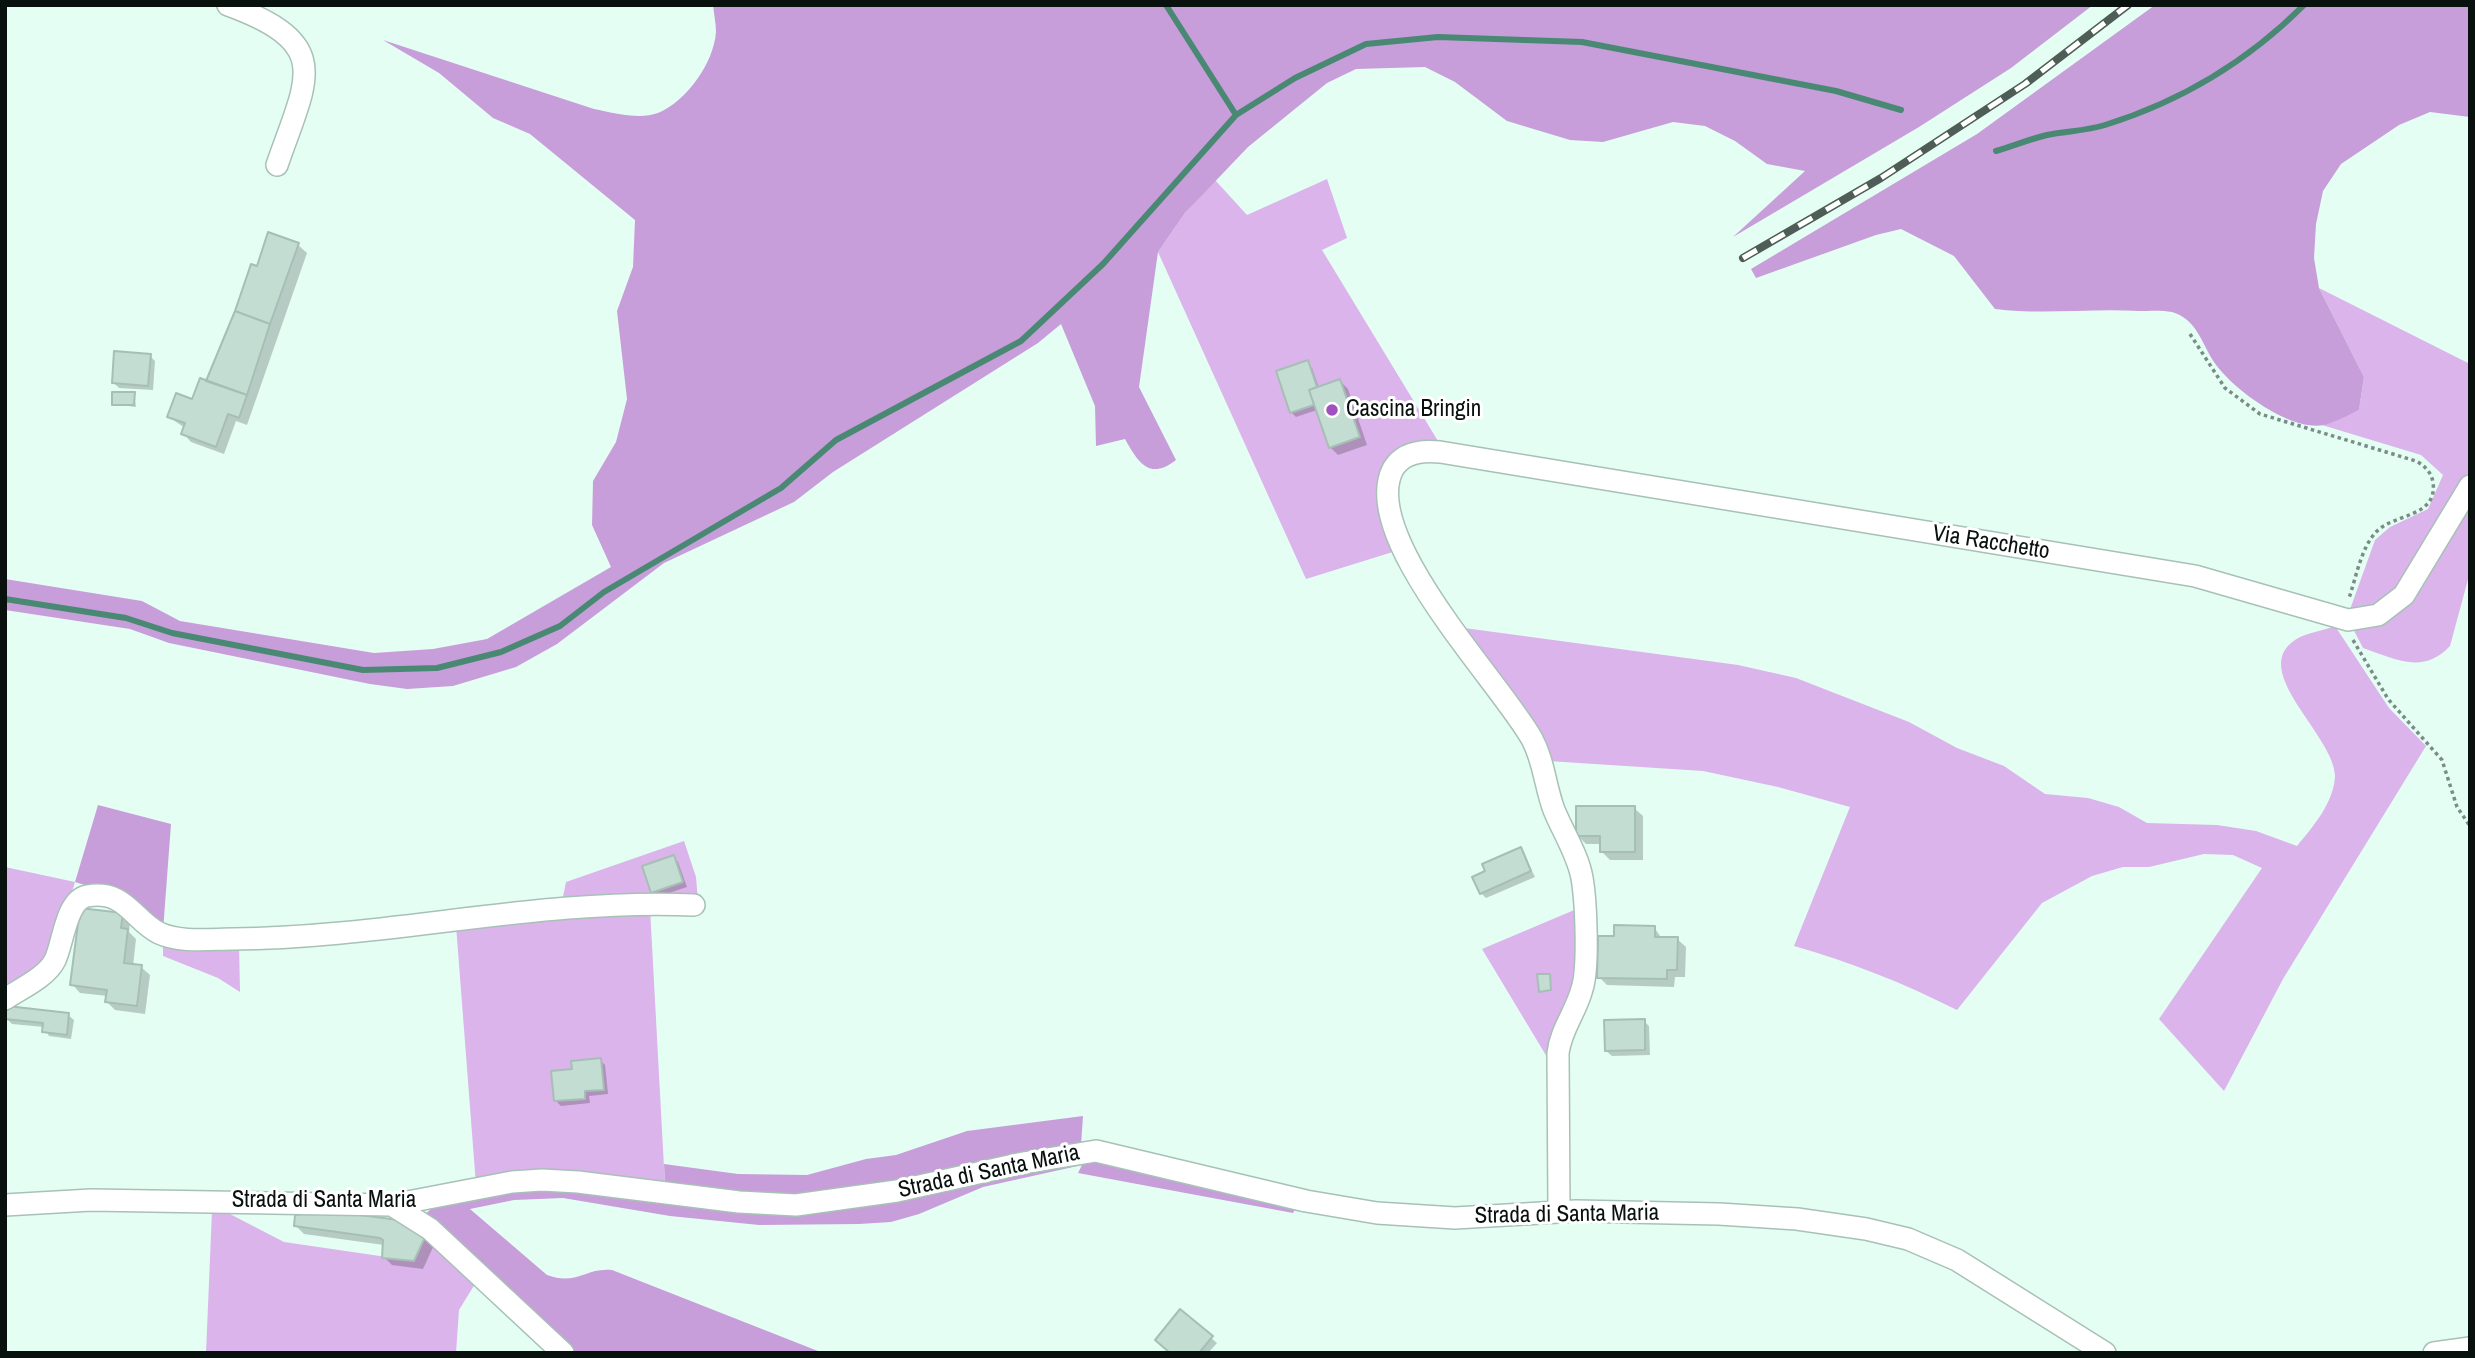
<!DOCTYPE html>
<html>
<head>
<meta charset="utf-8">
<style>
	body { margin:0 }
	#map { position:relative; width:2475px; height:1358px; overflow:hidden; background:#e4fef4; font-family:"Archivo Narrow",sans-serif }
	canvas { display:block }
	.frame { position:absolute; inset:0; border:7px solid #08110e; pointer-events:none }
</style>
</head>
<body>
<div id="map">
<canvas width="2475" height="1358"></canvas>
<div class="frame"></div>
</div>
<script>
const c = document.querySelector('canvas').getContext('2d');
c.lineJoin = 'round';
function fill(path, color) {
  c.fillStyle = color;
  c.fill(path, 'evenodd');
}
function strokePath(path, color, width, dash) {
  c.strokeStyle = color;
  c.lineWidth = width;
  c.lineCap = dash ? 'butt' : 'round';
  c.setLineDash(dash || []);
  c.stroke(path);
}
function label(font, color, halo, rows, align = 'center') {
  c.font = font + ' "Archivo Narrow",sans-serif';
  c.lineWidth = 6;
  c.setLineDash([]);
  c.textBaseline = 'middle';
  c.strokeStyle = halo;
  c.fillStyle = color;
  for (const [text, x, y, turn = 0] of rows) {
    c.save();
    c.translate(x, y);
    c.rotate((+turn || 0) * Math.PI / 180);
    c.textAlign = isNaN(turn) ? turn : align;
    if (halo) c.strokeText(text, 0, 0);
    c.fillText(text, 0, 0);
    c.restore();
  }
}
const green = new Path2D(`
	M1327,179L1347,238L1322,250L1441,446L1394,458L1399,550L1306,579L1158,252L1185,213L1215,180L1247,215Z
	M2319,288L2470,364V475L2392,598L2348,615L2375,540L2390,527L2428,509L2443,475L2421,455L2322,425L2359,410L2364,377Z
	M2470,495V572L2450,646C2423,675 2395,659 2363,648L2351,625H2368Z
	M2335,626L2389,708L2426,746L2283,979L2224,1091L2159,1019L2262,868L2233,855L2204,854L2149,867H2123L2092,876L2042,903L1957,1010C1903,983 1851,962 1794,946L1850,807L1778,787L1703,771L1548,761L1457,627L1738,665L1796,678L1909,722L1957,748L2004,766L2045,794L2088,798L2119,807L2147,823L2217,825L2256,831L2297,846C2313,827 2334,802 2335,776C2335,736 2248,671 2295,640C2305,633 2323,631 2335,626Z
	M684,841L696,877L698,901L561,906L566,882Z
	M5,867L75,882L53,952L5,993Z
	M650,908L665,1186L476,1185L456,925Z
	M1579,908L1580,964L1550,1062L1482,949Z
	M163,939L239,944L240,992L218,978L163,956Z
	M212,1211L226,1212L284,1242L414,1261L426,1235L478,1279L459,1310L456,1353H206Z`);
const forest = new Path2D(`
	M713,5H2093L2011,68L1919,127L1733,237L1805,171L1767,164L1735,141L1705,126L1673,122L1603,142L1570,140L1507,121L1455,82L1425,67L1356,69L1327,83L1248,147L1185,213L1158,252L1139,387L1176,460C1149,481 1138,462 1125,439L1096,446L1095,406L1061,324L1038,343L833,472L794,502L664,563L557,644L516,667L453,686L407,689L370,684L169,643L130,629L5,610V579L142,601L180,621L374,653L433,649L487,639L611,567L592,525L593,481L616,442L627,399L617,311L633,267L635,220L530,134L493,118L439,73L383,40L594,109C614,113 639,120 658,113C687,101 714,62 716,32C716,24 714,14 713,5Z
	M2155,5H2470V117L2430,112L2399,125L2341,164L2323,191L2316,224L2314,258L2319,288L2364,377L2359,410C2348,415 2336,422 2324,425C2290,432 2229,387 2212,359C2201,341 2196,319 2172,312C2162,310 2149,311 2139,311C2091,308 2043,315 1995,309L1954,256L1901,229L1876,235L1756,278L1751,269L1977,134Z
	M98,805L171,824L163,931L123,897L75,882Z
	M1083,1116L1081,1145L927,1178L797,1199L665,1186L664,1164L738,1174L807,1175L866,1159L896,1155L967,1131Z
	M1083,1158L1296,1208L1293,1213L1078,1173L1082,1165L983,1187L919,1214L891,1222L859,1224L759,1225L670,1216L563,1198L514,1200L470,1209L547,1275C577,1286 586,1267 612,1270L823,1353H569L423,1216L438,1203L528,1185L743,1209Z`);
const shadow = new Path2D(`
	M298,245L307,253L247,425L236,421L224,454L191,442L183,433L185,428L169,417L193,401L207,383L252,266L258,268Z
	M150,356L155,361L153,390L119,388L114,383Z
	M1307,362L1312,368L1319,388L1340,381L1348,389L1367,445L1338,455L1330,447L1317,410L1296,417L1291,412Z
	M134,394L136,407L113,404Z
	M1634,808L1643,816V860H1610L1602,852L1601,844H1586L1578,836Z
	M1521,849L1535,877L1486,898L1481,893Z
	M673,857L678,862L687,887L657,897L652,892Z
	M122,915L130,923L129,932L136,939L133,966L141,967L150,975L145,1014L115,1010L107,1002L108,996L80,993L72,984Z
	M1654,927L1662,939H1677L1686,947L1685,977H1675L1674,987L1607,985L1599,977Z
	M68,1015L74,1020L71,1039L49,1036L44,1027L12,1024L7,1019Z
	M1644,1021L1649,1026L1650,1055L1612,1056L1606,1051Z
	M600,1060L605,1065L608,1094L589,1096L590,1103L561,1106L556,1101L574,1071Z
	M296,1226L425,1237L434,1245L423,1269L392,1265L384,1257V1245L304,1234Z
	M1180,1312L1217,1343L1208,1353H1172Z`);
const stream = new Path2D(`
	M1166,5L1236,115
	M1996,151C2013,146 2030,139 2047,135C2066,131 2086,131 2105,125C2182,101 2247,62 2304,5
	M5,599L126,618L172,633L363,670L437,668L501,652L560,626L604,592L781,488L836,440L1021,341L1103,264L1236,115L1295,78L1366,44L1438,37L1582,42L1836,91L1901,110`);
const building = new Path2D(`
	M268,232L299,243L270,324L235,311L251,264L257,266Z
	M235,311L270,324L247,395L206,381Z
	M114,351L151,354L148,386L112,383Z
	M1308,360L1317,387L1309,390L1314,405L1290,413L1276,371Z
	M200,378L247,395L239,418L228,414L216,447L181,434L185,423L167,417L176,393L192,399Z
	M1340,379L1360,437L1329,448L1309,390Z
	M112,392H135L134,405H112Z
	M1576,806H1635V852H1600V836H1576Z
	M1521,847L1531,871L1480,894L1472,877L1485,871L1482,864Z
	M674,855L683,882L651,893L642,866Z
	M80,908L123,913L121,928L128,929L124,963L142,965L137,1006L105,1002L107,990L70,985Z
	M1614,925L1655,926V937H1678L1677,970H1667V979L1597,978L1598,936H1614Z
	M1537,974H1550L1551,990L1539,992Z
	M7,1006L69,1013L67,1035L42,1032L43,1023L5,1019Z
	M1645,1019V1050L1605,1051L1604,1020Z
	M601,1058L604,1090L585,1091V1099L554,1101L551,1071L572,1069L571,1061Z
	M329,1211L399,1220L426,1235L414,1261L382,1258L383,1240L380,1238L294,1226L295,1215Z
	M1180,1309L1213,1336L1199,1353H1170L1155,1340Z`);
const path = new Path2D(`
	M2190,334L2225,388L2260,414L2416,461C2425,466 2431,472 2433,482C2438,518 2394,513 2376,532C2361,548 2356,578 2349,598
	M2353,640L2388,699L2442,760L2457,807L2470,826`);
const minor = new Path2D(`
	M228,5C335,44 307,78 277,165
	M5,999C20,989 47,977 55,960C63,944 66,900 87,896C125,889 133,920 159,933C180,943 211,939 233,939C387,938 540,898 694,905
	M5,1205L91,1200L392,1205L512,1182L542,1180L578,1182L739,1202L796,1205L897,1191L1023,1163L1096,1151L1306,1201L1377,1213L1455,1218L1576,1211L1719,1214L1797,1219L1866,1229L1908,1239L1957,1260L2105,1353
	M392,1205L430,1229L563,1353
	M1559,1211L1558,1053C1561,1029 1576,1012 1582,989C1589,968 1586,901 1582,878C1578,855 1563,832 1554,810C1545,786 1544,761 1532,739C1501,683 1358,536 1393,469C1403,452 1422,450 1440,452L2195,576L2348,620L2378,615L2404,595L2470,486
	M2434,1353L2470,1348`);
const rail = new Path2D(`
	M1743,258L1881,178L2025,84L2128,5`);
const markers = [
	[1332,410,7,"#a150c0"]
];
const poiNames = [
	["Cascina Bringin",1346,410]
];
const streetNames = [
	["Via Racchetto",1991,543,9],
	["Strada di Santa Maria",989,1172,-12],
	["Strada di Santa Maria",324,1201],
	["Strada di Santa Maria",1567,1215,-1]
];
fill(green, '#dab4ea');
fill(forest, '#c79ed9');
fill(shadow, '#0003');
strokePath(stream, '#498974', 6);
fill(building, '#c3ddd3');
strokePath(building, '#a6bfb5', 2);
strokePath(minor, '#a8c1b7', 24);
strokePath(path, '#7a8c86', 3.5, [3.5, 3.5]);
strokePath(minor, '#fff', 21);
strokePath(rail, '#4f5d58', 8);
strokePath(rail, '#fff', 5, [16]);
for (const [x, y, r, color] of markers) {
  const dot = new Path2D();
  dot.arc(x, y, r, 0, 2 * Math.PI);
  c.fillStyle = color;
  c.fill(dot);
  strokePath(dot, '#fff', 2.5);
}
label('23px', '#08110e', '#fff', poiNames, 'left');
label('23px', '#08110e', '#fff', streetNames);
</script>
</body>
</html>
